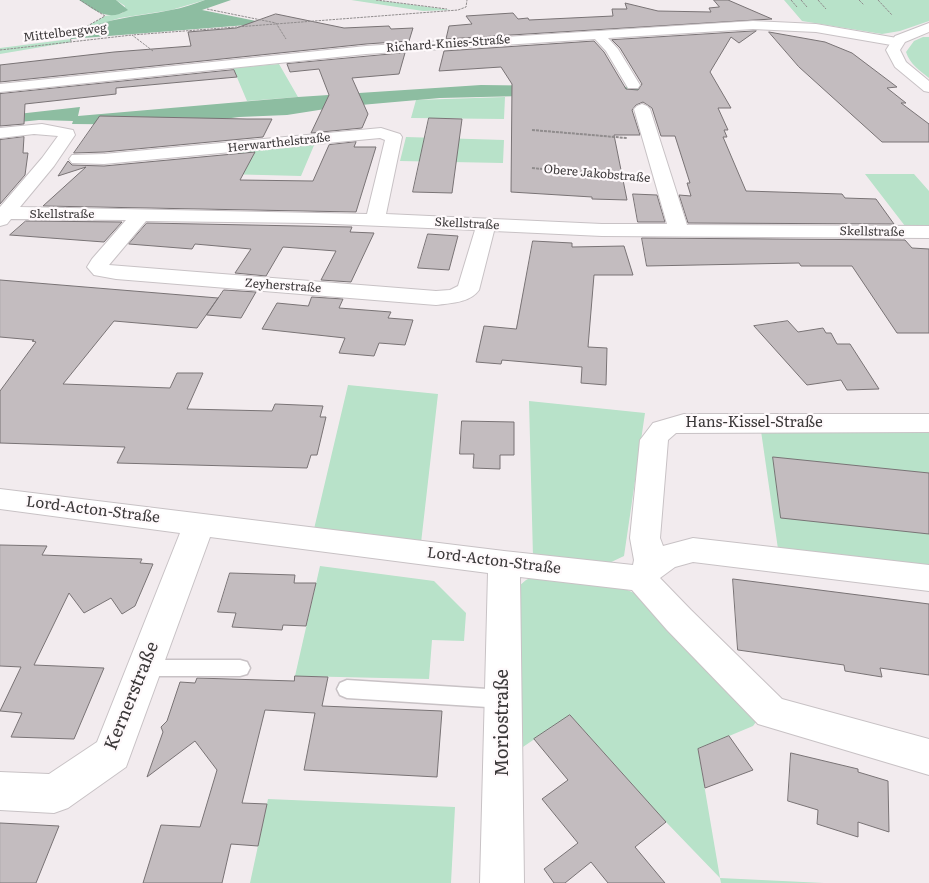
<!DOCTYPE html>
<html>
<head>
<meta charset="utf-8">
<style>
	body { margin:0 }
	canvas { display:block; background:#f2ebee }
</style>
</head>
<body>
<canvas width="929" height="883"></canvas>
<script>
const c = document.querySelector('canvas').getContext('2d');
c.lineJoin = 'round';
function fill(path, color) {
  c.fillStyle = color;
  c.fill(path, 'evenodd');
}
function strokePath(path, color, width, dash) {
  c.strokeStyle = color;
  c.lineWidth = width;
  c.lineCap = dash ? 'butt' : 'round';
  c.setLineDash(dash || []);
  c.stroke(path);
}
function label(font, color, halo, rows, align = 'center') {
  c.font = font + ' Literata,serif';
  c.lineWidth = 4.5;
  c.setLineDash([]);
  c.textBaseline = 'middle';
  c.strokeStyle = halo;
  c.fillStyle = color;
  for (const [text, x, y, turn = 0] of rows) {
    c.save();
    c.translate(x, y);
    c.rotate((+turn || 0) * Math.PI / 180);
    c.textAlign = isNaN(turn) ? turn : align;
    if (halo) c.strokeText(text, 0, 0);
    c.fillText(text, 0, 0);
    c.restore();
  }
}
const green = new Path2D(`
	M116,0H205L171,10L120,18L82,29L105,16L123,13L125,6Z
	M351,0H376L451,10L423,11Z
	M784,0H929V21L900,31L882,34L802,21Z
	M923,37H929V78C919,70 910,64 906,52L914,41Z
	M71,39V42L0,54V48Z
	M279,64L298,97L247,101L233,68Z
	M505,97L504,119L411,118L416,100Z
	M406,137L504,140L503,163L400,161Z
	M315,143L301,176L224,174L238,151Z
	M865,174H914L929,191V226H905Z
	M348,385L438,394L421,543L314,529Z
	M529,401L645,413L624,556L605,565L533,557Z
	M761,431H929V567L778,549Z
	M320,566L434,581L466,613L464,641L432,640L429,679L295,676Z
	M534,576L620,587L639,595L756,722L753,726L698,749L720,878L824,883H721L720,878L666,822L570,715L517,751L519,586L526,580Z
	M268,799L455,807L451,883H250Z`);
const forest = new Path2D(`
	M79,0H116L128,10C108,22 96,11 79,0Z
	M205,0H231L202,10L261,22L259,24L71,39L70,36C101,18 137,17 171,10C183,8 194,4 205,0Z
	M481,85L644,87L645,93L440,98L338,107L287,115L239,117L178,125L72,124L73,121L39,120L0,124V116L80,107L78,116L298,97Z`);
const building = new Path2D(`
	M714,0H728L772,19L446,39L449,26L472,24L466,16L513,13L518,19L528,18L529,20L613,16L612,9H627L625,3L658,11L711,12L709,8L719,7Z
	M276,14L344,28L389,26L391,29L413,28L409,41L366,44L0,82V65L114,52L191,46L188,32L236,28Z
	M756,31L739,43L731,37L710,72L731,108H718L728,130H724L727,137H723L746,191L842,194L845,198L876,199L894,224L688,223L679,195L691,196L687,183H690L675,136H661L652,108L643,102L636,105L632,110L640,135H614L627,200L592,199V197L511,192L512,84L501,67L439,71L444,51L594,41L604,52L626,89L638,90L642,84L620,48L612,40Z
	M769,32L825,42L852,53L897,87L887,88L906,103H901L929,124V142H882L799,67Z
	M405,53L399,74L352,78L368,114L362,128L311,133L329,95L319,69L290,72L287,64Z
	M234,70L237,77L116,88V94L25,104L24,124L0,126V94Z
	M100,116L247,119H272L263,137L104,152L74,153Z
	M429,118L462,119L452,193L413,192Z
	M24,137L23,153H28L25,175L0,204V140Z
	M356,142L354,147H376L356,212L43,206L86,167L58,176L68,161L72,165L104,166L255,152L240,180L313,181L329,145Z
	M633,194L657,195L665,222H638Z
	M26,221L122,222L104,242L10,235Z
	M147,223L352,227L350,232L374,233L351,282L321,280L336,251L283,247L266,276L235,273L251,249L195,244L192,249L129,244Z
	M428,234L458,236L449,270L418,268Z
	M642,238L905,240L912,248L929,249V333H897L852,266H801L799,263L647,266Z
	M533,241L572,243V247L624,246L633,275H594L588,347L607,348L606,385L581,383L582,367L502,360L501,364L476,362L484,326L516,329Z
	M0,280L218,298L197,328L114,321L63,384L170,388L177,373H203L187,409L272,411L275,404L323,406L320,417H326L317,455H311L307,468L117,463L125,447L0,443V391L36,342L32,341L34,340L0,337Z
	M224,290L256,292L241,318L207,315Z
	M312,297L343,299L339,308L391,312L388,318L413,320L405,345L379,343L374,356L339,353L345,338L262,329L277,303L308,306Z
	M788,321L798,332L823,328L826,333H831L837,344H850L879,389L847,390L841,380L807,385L754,326Z
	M462,421L514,422V455H500V469L473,468L474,454H460Z
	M773,457L929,473V534L781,518Z
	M0,545L47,546L42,555L142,559L140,563L153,564L135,606L122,614L111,598L84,613L69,593L34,665L104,668L74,739L11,737L22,713L0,711L21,667L0,666Z
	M230,573L295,575L294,583H316L306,626L283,625L282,630L232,627L236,613L218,612Z
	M733,579L929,604V675L880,668L882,677L845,671L844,665L738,650Z
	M295,676L328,677L322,706L442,711L437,777L304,770L315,713L265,710L242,803L267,804L258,846L231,844L222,883H143L161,825L200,827L217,770L195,741L147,777L163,732L161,727L167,721L180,682L195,683L197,678L294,681Z
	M570,715L666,822L635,847L665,883H608L591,862L565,883H554L544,869L578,843L542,799L568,780L534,739Z
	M729,736L753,770L705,788L698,749Z
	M791,753L858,769V772L888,781L889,832L858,822V837L817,824L818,810L788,801Z
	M0,823L59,826L36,883H0Z`);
const pathFar1 = new Path2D(`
	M376,0L447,9
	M791,0L797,7
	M801,0L807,7
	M818,0L826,9
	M859,0L864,5
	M878,0L892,15
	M207,9L276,23L286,39
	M71,41L70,36L105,16L80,0
	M0,50L132,35
	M153,51L132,35L458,10L466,7L467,0`);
const path = new Path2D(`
	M532,130L627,138
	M532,168L637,178`);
const lane = new Path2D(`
	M144,660H240L247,662L250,668L247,674L240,676H144L137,674L134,668L137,662Z
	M347,680L503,690L510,693L513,699L510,705L503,708L347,698L340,695L337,689L340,683Z`);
const street = new Path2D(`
	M753,21L816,24L897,38L904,42L897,46L816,32L753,29L608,38L618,49L640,85L638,88H628L606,51L595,39L366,54L0,92V84L366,46Z
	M642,104L647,106L650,109L687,225L929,226V238L602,236L494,231L479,290C470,303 450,303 436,305L116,279L94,275L87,267L92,259L126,220L11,219L7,224L0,226V207L42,158L58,136L34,134L0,138V128L42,124L73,130L75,135L54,166L20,207L367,214L385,140L380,138L104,164L72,163L69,159L72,155L104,154L381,128L400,134L402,137L386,214L602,224H667L634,109L637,106ZM146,221L311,223L475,230L458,286L450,290L436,291L109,265Z
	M684,414H929V432L676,433L668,440L660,538L663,546L693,538L929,565V591L693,562L675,567L660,578L691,610L782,699L929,739V775L758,724L667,630L632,590L520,577L524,883H480L488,573L210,537L126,767L68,808L54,813L0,810V772L49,774L97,742L180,533L0,509V489L504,551L633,565L634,560L630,538L640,440L653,423Z`);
const secondary = new Path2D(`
	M929,23V32L905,42L900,50L906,62L929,81V92L924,91L895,67L886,50L895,36Z`);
const farStreetnames = [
	["Mittelbergweg",65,33,-7],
	["Richard-Knies-Straße",448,44,-4],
	["Herwarthelstraße",279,143,-6],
	["Obere Jakobstraße",597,174,5],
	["Skellstraße",62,214],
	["Skellstraße",467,224,3],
	["Skellstraße",872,232,1],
	["Zeyherstraße",283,286,4]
];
const streetNames = [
	["Hans-Kissel-Straße",754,423],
	["Lord-Acton-Straße",93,510,7],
	["Lord-Acton-Straße",494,561,7]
];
const nearStreetnames = [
	["Kernerstraße",132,696,-68],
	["Moriostraße",503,723,-90]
];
fill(green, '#b8e2c9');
fill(forest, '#8dbda1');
fill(building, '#c3bcbf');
strokePath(building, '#797375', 1);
strokePath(lane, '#c8c2c5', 3);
strokePath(street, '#c8c2c5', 2);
strokePath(secondary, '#c8c2c5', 2);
strokePath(pathFar1, '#908c8d', 1, [2.5, 1]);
strokePath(path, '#908c8d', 2, [3, 1]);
fill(lane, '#fff');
fill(street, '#fff');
fill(secondary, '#fff');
label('12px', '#3b3839', '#fef9fb', farStreetnames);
label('15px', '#3b3839', '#fef9fb', streetNames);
label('18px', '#3b3839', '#fef9fb', nearStreetnames);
</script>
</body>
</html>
